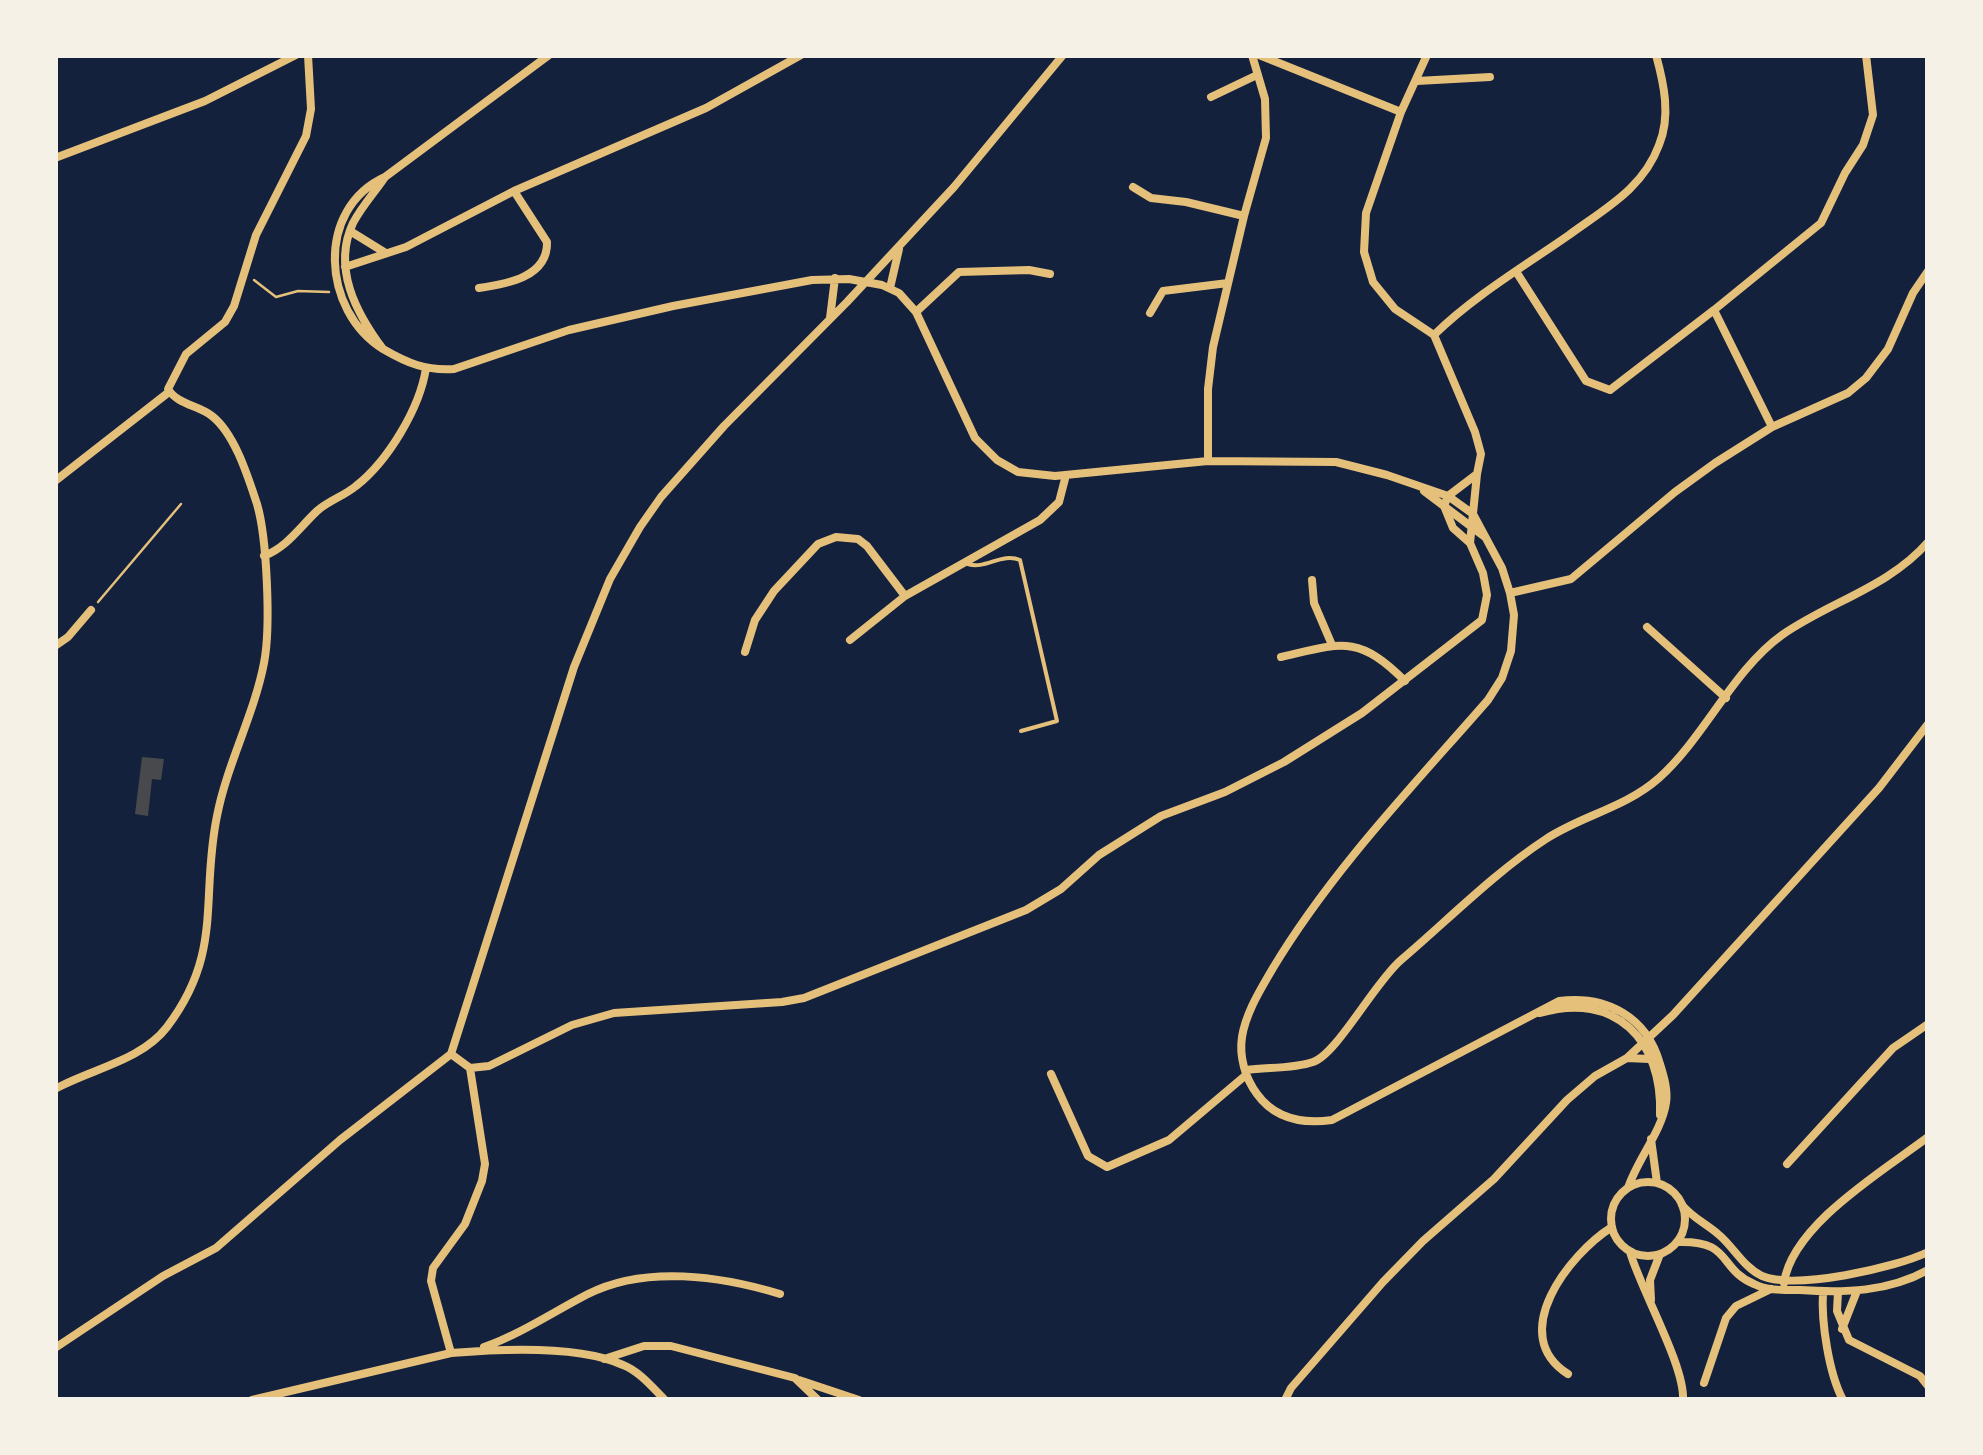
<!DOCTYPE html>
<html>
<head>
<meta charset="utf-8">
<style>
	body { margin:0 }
	#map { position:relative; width:1983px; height:1455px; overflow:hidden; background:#14213d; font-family:"Space Grotesk",sans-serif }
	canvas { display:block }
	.frame { position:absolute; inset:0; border:58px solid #f6f1e7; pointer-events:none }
</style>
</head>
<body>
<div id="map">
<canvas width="1983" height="1455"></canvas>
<div class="frame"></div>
</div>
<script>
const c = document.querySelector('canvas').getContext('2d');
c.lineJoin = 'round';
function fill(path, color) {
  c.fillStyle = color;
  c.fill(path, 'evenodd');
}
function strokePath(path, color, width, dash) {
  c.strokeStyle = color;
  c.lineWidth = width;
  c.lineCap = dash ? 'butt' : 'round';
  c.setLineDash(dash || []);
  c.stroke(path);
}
const building = new Path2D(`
	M142,757L164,759L161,780L152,779L148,816L135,814Z`);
const path = new Path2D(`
	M254,280L276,297L298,291L329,292
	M98,602L181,504`);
const service = new Path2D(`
	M968,564C985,570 1002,552 1020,560L1057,721L1021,731`);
const minor = new Path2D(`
	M1259,55L1401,112
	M1427,55L1401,112L1366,213L1364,252L1373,282L1395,309L1434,335L1475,432L1481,454L1477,474
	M1417,81L1490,77
	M1211,97L1257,75
	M55,158L205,101L296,55
	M385,177C375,192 362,206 353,223C332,268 356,313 383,349C322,311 315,209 385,177Z
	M385,177L549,55
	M1133,187L1151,198L1186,202L1244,216
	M350,231L384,252
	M345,267L406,247L514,191L706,108L801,55
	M1517,273L1586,381L1610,390L1714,310
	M479,288C507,284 548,277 547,242L514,191
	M890,288L899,249
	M916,312L959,272L1029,270L1050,274
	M1150,313L1163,291L1228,283
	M830,318L835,278
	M1434,335C1474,296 1523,267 1569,235C1604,209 1643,189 1659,145C1671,116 1664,84 1656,55
	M383,349C407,363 426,371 454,369L569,330L673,306L812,280L849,279L882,285L899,293L916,312L975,438L997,460L1018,472L1055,476L1208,461L1336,462L1387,475L1448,496L1473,514L1502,568L1510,593L1514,615L1511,651L1502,678L1488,700C1413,786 1332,870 1273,968C1261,989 1246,1012 1242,1037C1239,1056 1245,1078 1257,1094C1275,1119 1303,1124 1332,1120L1559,1001C1607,995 1647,1017 1660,1064C1664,1077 1668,1090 1666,1103C1662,1131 1637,1160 1628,1188
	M1772,427L1714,310L1821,223L1845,173L1863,145L1873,115L1866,55
	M1208,461V389L1213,347L1244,216L1266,138L1265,99L1252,55
	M1477,474L1470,543L1453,528L1444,506L1448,496Z
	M55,481L169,392
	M1424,491L1485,537
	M264,556C287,547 299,528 317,511C328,501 344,496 356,486C388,461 420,408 426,368
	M1312,580L1314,603L1332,645
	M1510,593L1571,579L1675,492L1715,463L1772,427L1848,393L1866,378L1888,349L1913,293L1928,271
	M1647,627L1726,698
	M850,640L905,596L1040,520L1059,502L1066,475
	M55,646L68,637L91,610
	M745,652L755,620L774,591L818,544L836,537L858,539L867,546L905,596
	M1281,657C1341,643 1358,634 1405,681
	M1540,1013C1615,991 1663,1040 1660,1115
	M451,1054L574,667L610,579L640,527L661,497L724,426L847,302L954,187L1063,55
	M451,1054L470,1068L485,1164L482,1181L465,1224L433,1268L431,1281L451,1353C498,1349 580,1345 623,1365C639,1371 653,1388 665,1400
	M1649,1059L1627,1058L1673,1015L1879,788L1928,724
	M470,1068L489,1066L572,1025L614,1013L782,1002L804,998L1026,910L1061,889L1099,855L1161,816L1225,792L1284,762L1362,713L1482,620L1487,595L1483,573L1470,543
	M1246,1070C1267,1067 1293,1069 1313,1062C1337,1054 1375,982 1401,960C1448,920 1494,873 1546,839C1583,815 1625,808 1659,778C1704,738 1733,670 1782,635C1829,602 1889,587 1928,542
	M1051,1074L1088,1156L1107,1167L1169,1140L1246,1075
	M55,1089C91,1069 141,1061 167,1027C224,952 200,898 217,816C227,764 254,715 264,663C271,627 267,538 257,504C248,477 235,434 212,416C198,405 178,405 168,389L186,354L225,322L234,306L256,235L306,136L311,109L308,55
	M1651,1139L1657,1183
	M1787,1164L1893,1048L1928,1024
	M1611 1219a37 37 0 1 1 74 0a37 37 0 1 1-74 0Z
	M1682,1205C1693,1218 1705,1223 1718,1234C1733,1246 1743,1267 1762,1276C1796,1290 1895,1268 1928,1252
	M1677,1242C1733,1240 1717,1268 1754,1284C1768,1291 1784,1290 1800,1290C1845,1293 1888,1292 1928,1270
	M1630,1252C1641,1290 1685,1366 1683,1400
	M1784,1283C1792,1225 1883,1171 1928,1137
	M1823,1292C1821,1322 1829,1374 1843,1400
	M1838,1292L1837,1311L1849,1340L1920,1376L1928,1386
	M1651,1300L1650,1280L1660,1254
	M1842,1329L1857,1291
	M484,1347C521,1334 553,1312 588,1294C645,1265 721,1276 780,1294
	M55,1348L163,1276L216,1248L340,1140L451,1054
	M604,1359L644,1346H671L795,1378L818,1400
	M1568,1374C1506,1335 1569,1254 1612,1227
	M799,1380L859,1400
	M1704,1383L1726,1318L1736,1306L1771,1289
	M252,1400L451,1353
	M1285,1400L1291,1388L1383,1282L1423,1241L1494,1179L1567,1100L1595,1076L1627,1058`);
fill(building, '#48494c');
strokePath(path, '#e5c07b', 2.5);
strokePath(service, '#e5c07b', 4);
strokePath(minor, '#e5c07b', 8);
</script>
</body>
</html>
